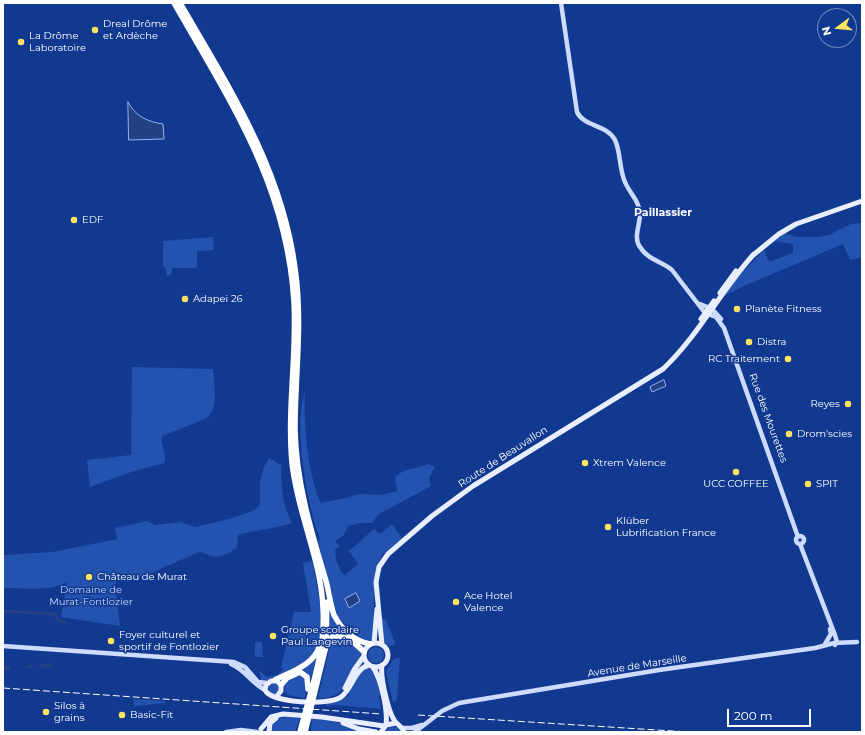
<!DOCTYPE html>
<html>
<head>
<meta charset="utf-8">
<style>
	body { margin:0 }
	#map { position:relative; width:865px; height:735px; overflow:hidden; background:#123990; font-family:Montserrat,sans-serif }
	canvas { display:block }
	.frame { position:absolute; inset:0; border:4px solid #fff; pointer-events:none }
	.north { position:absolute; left:817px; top:8px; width:40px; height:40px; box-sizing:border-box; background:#123990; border:1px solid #7188bc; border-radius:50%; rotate:254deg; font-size:11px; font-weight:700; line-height:16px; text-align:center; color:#fff }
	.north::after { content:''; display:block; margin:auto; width:14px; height:18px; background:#ffe55f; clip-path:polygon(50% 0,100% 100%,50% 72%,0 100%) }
	.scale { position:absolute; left:727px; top:709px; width:84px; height:18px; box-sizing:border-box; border:2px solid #fff; border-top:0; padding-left:5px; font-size:12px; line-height:14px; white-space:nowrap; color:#fff; -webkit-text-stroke:3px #123990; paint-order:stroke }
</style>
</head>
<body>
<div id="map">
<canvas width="865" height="735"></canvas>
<div class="frame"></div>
<div class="north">N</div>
<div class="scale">200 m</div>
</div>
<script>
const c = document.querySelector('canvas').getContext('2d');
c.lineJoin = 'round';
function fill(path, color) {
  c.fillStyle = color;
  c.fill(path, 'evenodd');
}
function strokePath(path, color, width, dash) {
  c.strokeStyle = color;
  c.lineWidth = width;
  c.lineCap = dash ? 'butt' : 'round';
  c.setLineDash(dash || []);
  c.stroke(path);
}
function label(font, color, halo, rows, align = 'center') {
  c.font = font + ' Montserrat,sans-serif';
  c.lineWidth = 3;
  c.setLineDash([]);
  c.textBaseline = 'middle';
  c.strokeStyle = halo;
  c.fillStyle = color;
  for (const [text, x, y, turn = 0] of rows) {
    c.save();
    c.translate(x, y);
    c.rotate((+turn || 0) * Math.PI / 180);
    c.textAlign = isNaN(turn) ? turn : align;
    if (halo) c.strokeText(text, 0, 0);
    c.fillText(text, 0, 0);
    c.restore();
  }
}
const green = new Path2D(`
	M862,223V257L850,260L843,244L744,286L724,296L738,277L764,250L768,260L771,261L793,253V244L775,241L784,233L796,237H818L829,235L851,224Z
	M213,237L214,250L197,251V268H172L171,275L167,276L165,267H163V241Z
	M132,367L213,369C214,384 220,411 205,419L162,436C160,445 168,455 164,463L128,473L90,487L87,460L131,455Z
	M305,392C303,421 308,477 321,503L350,497L354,495L366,494L380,495L397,491L395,476L404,471L429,464L435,467L429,478L431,486L379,514L372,523H361L348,526L343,536L335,541L339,546L335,550L336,560L342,574L345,575L358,564L349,551L374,529L380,534L392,524L402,538L382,555L375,572L373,639L368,642L358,640L335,613L318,540L320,538C307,507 293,423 305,392Z
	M269,458L281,465C281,485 282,505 292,523C274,529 256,530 238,535L237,548C231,552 221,558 212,556C207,555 205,552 199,552L151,573L148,576H142L129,582L117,581L115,584L120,626L61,617L67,581C56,592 19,588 3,588V555L53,552L117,539L115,528L147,521L155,525L181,522L195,527L229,519L255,510L260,504V482L264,467Z
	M312,561C317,585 330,635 311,656C305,663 298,665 290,669C280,674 272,681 260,681L261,676L258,670L267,677C274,675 280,675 283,669L281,668L294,612H311L303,563Z
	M330,611L347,634L346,636H329Z
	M381,617L386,620L396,645L388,646L383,641Z
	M339,637L355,646L361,652V657C350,678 345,700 318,698L331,641Z
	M255,642H262L263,657H255Z
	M368 655a8 8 0 1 1 16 0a8 8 0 1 1-16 0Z
	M316,658L311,679H310L307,673L300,670Z
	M400,658L397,700L393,703L386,671L394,659Z
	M369,668L374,670L381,693L379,697L381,709L335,705L326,706V703L334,702L342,697L344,699L350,694L347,692L360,672Z
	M297,674L305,677L307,684L305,698L288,695L285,692L284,682Z
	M268.5 689a5.5 5.5 0 1 1 11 0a5.5 5.5 0 1 1-11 0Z
	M133,699L164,701L165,703L134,706Z
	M286,717L300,718L295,731L271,732L270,725L275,720Z
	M312,718L330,720L366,732H311Z
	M393,726L398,728L401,732H385L388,728Z`);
const water = new Path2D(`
	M128,102C135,116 148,122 163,124L164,139L129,140Z
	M664,380L666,386L652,392L650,387Z
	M356,593L360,601L349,608L345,599Z`);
const canal = new Path2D(`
	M3,611L56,614L58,621L65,622
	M42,666L50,665
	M28,667L32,666
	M3,668H9`);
const secondary = new Path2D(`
	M561,3L577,112C584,127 606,124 615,140C621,153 619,169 625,182C630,194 639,200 640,214C640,225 633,238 640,247C648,260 661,261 672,270L705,313L716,317L724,328L798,537
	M700,304L712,309L721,319
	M796 540a4 4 0 1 1 8 0a4 4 0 1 1-8 0Z
	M800,544L835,635L837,642L835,645
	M825,644L831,634L830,629
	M3,646L234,662L245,667L258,682L267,683
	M231,664C245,670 252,683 265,690
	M402,728H412L422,725
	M226,732L241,730L257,732
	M415,732L442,711L459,703L659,670L815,648L834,643L857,642`);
const primary = new Path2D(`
	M752,256L779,234L796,224L862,201
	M720,293L736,271
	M701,319L714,301
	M374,643L377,609
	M364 655a12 12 0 1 1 24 0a12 12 0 1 1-24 0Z
	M382,645L376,582L379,567L388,554L432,516L473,486L663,369C699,335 721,290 754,254
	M382,665C380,677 388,710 394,720C397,725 402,726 404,732
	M373,667C381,679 388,710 386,725
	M345,688L354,670L364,656
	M277,696L281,691V685L277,681H271L266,685L265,690C271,703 329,706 341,697C353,688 354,669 369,665
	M343,723L359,729L376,732
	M261,729L271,717L283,714L322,717L384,726
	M269,732L270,723L276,718
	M381,732L386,725L396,723`);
const highway = new Path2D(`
	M174,3C230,101 287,185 294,302C297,355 287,409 292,463C297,512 321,559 323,608C326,651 310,692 300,732
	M180,3C229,87 282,169 295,268C303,322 295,375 295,429C296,482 311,531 326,581C329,592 330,604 334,615C342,630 354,641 370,644
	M329,643L332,637C343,633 357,644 364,652
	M275,680C290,672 314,665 319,647
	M281,685L287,678L300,672L307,677L308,689
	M305,732L326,646L327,602`);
const rail = new Path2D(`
	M3,688L382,714
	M418,715L689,732`);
const markers = [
	[95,30,4,"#ffe55f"],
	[21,42,4,"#ffe55f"],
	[74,220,4,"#ffe55f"],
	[185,299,4,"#ffe55f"],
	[737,309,4,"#ffe55f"],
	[749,342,4,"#ffe55f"],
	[788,359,4,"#ffe55f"],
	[848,404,4,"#ffe55f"],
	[789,434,4,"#ffe55f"],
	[585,463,4,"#ffe55f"],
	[736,472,4,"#ffe55f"],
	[808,484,4,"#ffe55f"],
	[608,527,4,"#ffe55f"],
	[89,577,4,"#ffe55f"],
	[456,602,4,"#ffe55f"],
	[273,636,4,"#ffe55f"],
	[111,641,4,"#ffe55f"],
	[46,712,4,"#ffe55f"],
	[122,715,4,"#ffe55f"]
];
const poiNames = [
	["Dreal Drôme",103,24],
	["et Ardèche",103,36],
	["La Drôme",29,36],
	["Laboratoire",29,48],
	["EDF",82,220],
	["Adapei 26",193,299],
	["Planète Fitness",745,309],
	["Distra",757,342],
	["RC Traitement",780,359,"right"],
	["Reyes",840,404,"right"],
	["Drom'scies",797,434],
	["Xtrem Valence",593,463],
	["UCC COFFEE",736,484,"center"],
	["SPIT",816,484],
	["Klüber",616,521],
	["Lubrification France",616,533],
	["Château de Murat",97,577],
	["Ace Hotel",464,596],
	["Valence",464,608],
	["Groupe scolaire",281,630],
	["Paul Langevin",281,642],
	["Foyer culturel et",119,635],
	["sportif de Fontlozier",119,647],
	["Silos à",54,706],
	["grains",54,718],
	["Basic-Fit",130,715]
];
const streetNames = [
	["Rue des Mourettes",768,418,70],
	["Route de Beauvallon",503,457,-33],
	["Avenue de Marseille",637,666,-9]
];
const parkNames = [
	["Domaine de",91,590],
	["Murat-Fontlozier",91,602]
];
const neighbourhoodNames = [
	["Paillassier",663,213]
];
fill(green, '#2452af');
fill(water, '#244183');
strokePath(water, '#90b2f5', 1);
strokePath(canal, '#244183', 3);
strokePath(secondary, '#cddbfc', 4.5);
strokePath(primary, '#e9eeff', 5);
strokePath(highway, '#fff', 5.5);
strokePath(rail, '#fff', 1, [7, 3]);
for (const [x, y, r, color] of markers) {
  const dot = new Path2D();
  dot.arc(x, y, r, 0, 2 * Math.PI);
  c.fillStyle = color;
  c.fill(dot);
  strokePath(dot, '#123990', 1.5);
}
label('10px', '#fff', '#123990', poiNames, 'left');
label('10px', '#fff', '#123990', streetNames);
label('10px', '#c5d7fd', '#123990', parkNames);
label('bold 11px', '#fff', '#123990', neighbourhoodNames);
</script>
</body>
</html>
